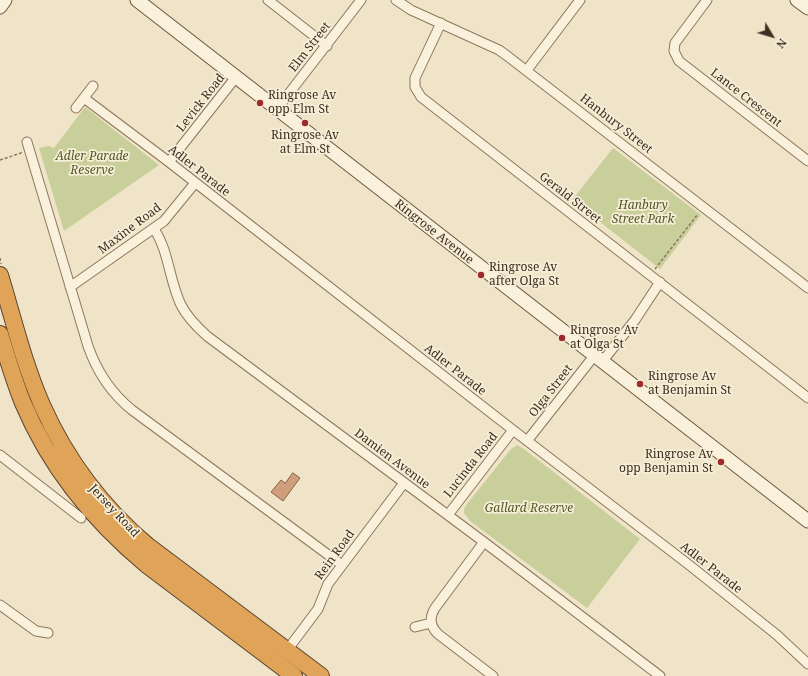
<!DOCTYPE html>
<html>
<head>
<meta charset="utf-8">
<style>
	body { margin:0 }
	#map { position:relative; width:808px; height:676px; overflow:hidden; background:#f0e4c8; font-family:"Noto Serif",serif }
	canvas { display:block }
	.north { position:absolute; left:752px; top:16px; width:40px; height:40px; -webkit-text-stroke:3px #f7eed8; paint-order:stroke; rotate:128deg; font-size:11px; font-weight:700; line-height:16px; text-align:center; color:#3d2e20 }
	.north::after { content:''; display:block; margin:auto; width:14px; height:18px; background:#3d2e20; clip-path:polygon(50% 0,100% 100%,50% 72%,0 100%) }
</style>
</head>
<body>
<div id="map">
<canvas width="808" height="676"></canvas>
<div class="north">N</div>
</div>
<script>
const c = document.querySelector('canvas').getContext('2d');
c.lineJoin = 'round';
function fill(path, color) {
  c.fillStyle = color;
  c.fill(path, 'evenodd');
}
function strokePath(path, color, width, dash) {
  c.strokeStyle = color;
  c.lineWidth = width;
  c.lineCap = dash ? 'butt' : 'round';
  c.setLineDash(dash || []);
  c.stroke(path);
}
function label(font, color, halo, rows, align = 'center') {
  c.font = font + ' "Noto Serif",serif';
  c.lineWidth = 3.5;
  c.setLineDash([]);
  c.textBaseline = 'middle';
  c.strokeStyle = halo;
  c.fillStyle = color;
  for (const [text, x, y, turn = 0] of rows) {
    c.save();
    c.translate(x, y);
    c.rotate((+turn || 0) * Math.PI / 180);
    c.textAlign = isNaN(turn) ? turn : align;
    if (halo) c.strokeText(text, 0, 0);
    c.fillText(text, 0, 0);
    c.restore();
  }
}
const green = new Path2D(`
	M85,107L159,165L64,231L39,148L49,146L54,148Z
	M613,148L701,215L660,269L572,200Z
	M517,445L524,449L640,539L587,608L470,521L464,513V509L467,504L510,450Z`);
const building = new Path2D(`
	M293,473L300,478L283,501L271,492L281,480L285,483Z`);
const path = new Path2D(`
	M0,160L21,153L22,151
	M0,258L1,264
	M655,269L698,214`);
const street = new Path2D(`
	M268,0L327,46
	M396,0L411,10L499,50L506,55L808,288
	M707,0L675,43L674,51L679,61L808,161
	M441,23L415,78V87L421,97L808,398
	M527,70L580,0
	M84,98L169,162L513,430L688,564L777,635L808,664
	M76,108L93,86
	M277,109L361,0
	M27,142L88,346C97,372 111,393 132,410L342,565
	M169,162L236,77
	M154,229C169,251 169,280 181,305C187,317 197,327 207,336L484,542L660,676
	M70,287L164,221L195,183
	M602,362L635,320L660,282
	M527,441L594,356
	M0,455L81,518
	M448,515L513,430
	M484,542L435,608C429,618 430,626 438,634L493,676
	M0,605L36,631L48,633
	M415,627L431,623
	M285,653L318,609L328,584L404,483`);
const secondary = new Path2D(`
	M137,0L808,521
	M797,0L808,8
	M0,7L5,0`);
const highway = new Path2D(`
	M0,275C13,318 24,364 42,405C66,459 103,508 148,546L321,676
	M0,334C7,357 14,381 23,403C50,467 94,521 147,565L294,676`);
const markers = [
	[260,103,4,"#9e2a2b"],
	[305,123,4,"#9e2a2b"],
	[481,275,4,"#9e2a2b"],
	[562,338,4,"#9e2a2b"],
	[640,384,4,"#9e2a2b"],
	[721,462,4,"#9e2a2b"]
];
const streetNames = [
	["Elm Street",310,47,-52],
	["Lance Crescent",746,98,38],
	["Levick Road",201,103,-52],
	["Hanbury Street",616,124,38],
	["Adler Parade",199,171,38],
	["Gerald Street",570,198,38],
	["Maxine Road",130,229,-37],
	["Ringrose Avenue",434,232,38],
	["Adler Parade",455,370,38],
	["Olga Street",551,391,-52],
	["Damien Avenue",392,459,37],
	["Lucinda Road",471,465,-52],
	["Jersey Road",114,511,47],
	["Rein Road",335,555,-54],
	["Adler Parade",711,568,38]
];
const poiNames = [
	["Ringrose Av",268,96],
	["opp Elm St",268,110],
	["Ringrose Av",305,136,"center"],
	["at Elm St",305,150,"center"],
	["Ringrose Av",489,268],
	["after Olga St",489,282],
	["Ringrose Av",570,331],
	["at Olga St",570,345],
	["Ringrose Av",648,377],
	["at Benjamin St",648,391],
	["Ringrose Av",713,455,"right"],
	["opp Benjamin St",713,469,"right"]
];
const parkNames = [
	["Adler Parade",92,157],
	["Reserve",92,171],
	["Hanbury",643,206],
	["Street Park",643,220],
	["Gallard Reserve",529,509]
];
fill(green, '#c9cf9b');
fill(building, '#cf9f7d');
strokePath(building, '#8d5f41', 1);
strokePath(street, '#8d765c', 11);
strokePath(secondary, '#6f573f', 15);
strokePath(highway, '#5b4430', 18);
strokePath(path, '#8d765c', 1.5, [3, 2]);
strokePath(street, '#faf1dc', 9);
strokePath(secondary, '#faf1dc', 13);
strokePath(highway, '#e0a458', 16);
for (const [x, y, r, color] of markers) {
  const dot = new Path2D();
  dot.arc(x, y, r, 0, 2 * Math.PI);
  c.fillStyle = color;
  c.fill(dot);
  strokePath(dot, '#f7eed8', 1.5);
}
label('12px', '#3d2e20', '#f7eed8', streetNames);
label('12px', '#3d2e20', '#f7eed8', poiNames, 'left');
label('italic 12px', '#4d5a26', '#f7eed8', parkNames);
</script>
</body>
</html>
